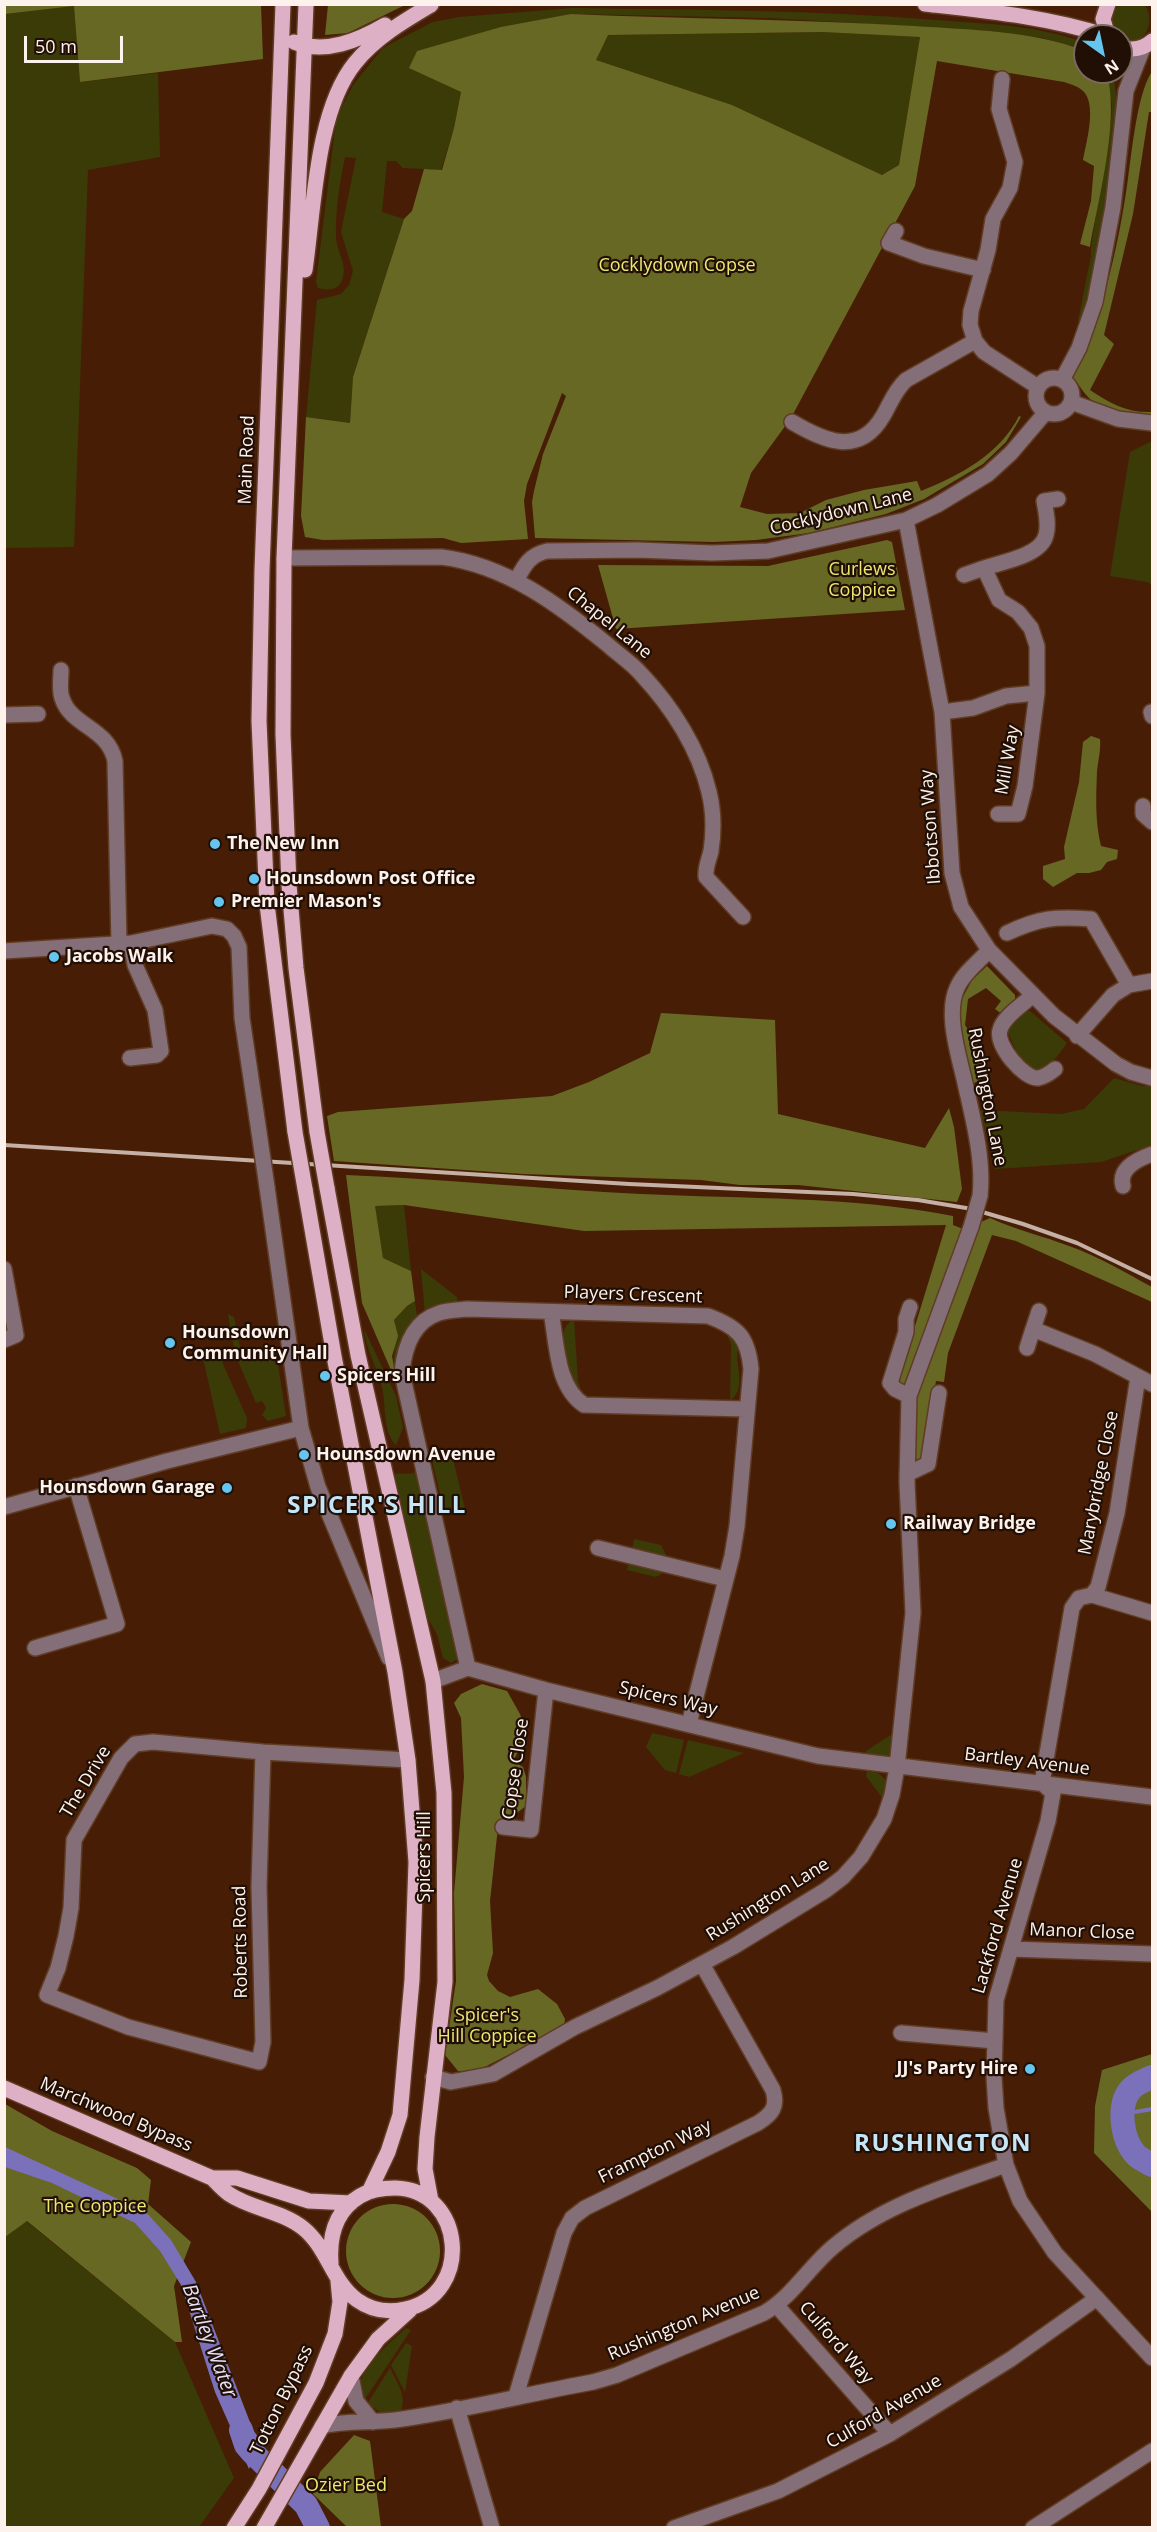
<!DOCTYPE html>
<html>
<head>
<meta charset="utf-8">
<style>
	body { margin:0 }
	#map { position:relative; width:1157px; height:2532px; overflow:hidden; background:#471e05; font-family:"Open Sans",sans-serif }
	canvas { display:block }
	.frame { position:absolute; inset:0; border:6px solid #fdf2ec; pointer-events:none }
	.north { position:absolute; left:1073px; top:24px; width:60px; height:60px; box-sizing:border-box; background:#210f05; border:2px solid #796a61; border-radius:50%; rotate:147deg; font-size:16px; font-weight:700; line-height:24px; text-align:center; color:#fdf2ec }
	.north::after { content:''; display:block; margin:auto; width:21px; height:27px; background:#65c5ee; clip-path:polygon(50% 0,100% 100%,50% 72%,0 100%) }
	.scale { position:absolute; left:24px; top:36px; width:99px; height:27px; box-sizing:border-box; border:3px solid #fdf2ec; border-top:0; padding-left:8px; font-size:18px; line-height:21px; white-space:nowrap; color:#fdf2ec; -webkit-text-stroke:4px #210f05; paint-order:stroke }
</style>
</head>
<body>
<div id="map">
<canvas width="1157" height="2532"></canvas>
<div class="frame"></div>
<div class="north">N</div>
<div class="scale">50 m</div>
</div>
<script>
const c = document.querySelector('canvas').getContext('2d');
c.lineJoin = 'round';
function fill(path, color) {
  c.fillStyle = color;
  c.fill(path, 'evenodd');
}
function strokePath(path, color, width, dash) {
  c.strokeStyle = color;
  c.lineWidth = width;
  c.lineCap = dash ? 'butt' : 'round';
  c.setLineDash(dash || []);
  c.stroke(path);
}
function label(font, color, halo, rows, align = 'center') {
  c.font = font + ' "Open Sans",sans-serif';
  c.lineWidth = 4.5;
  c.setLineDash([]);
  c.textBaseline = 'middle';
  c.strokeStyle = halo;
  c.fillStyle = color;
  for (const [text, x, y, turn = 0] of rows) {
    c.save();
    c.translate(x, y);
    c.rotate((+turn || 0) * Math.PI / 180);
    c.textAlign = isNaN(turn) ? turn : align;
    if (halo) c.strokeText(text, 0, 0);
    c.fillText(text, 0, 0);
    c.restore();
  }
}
const green = new Path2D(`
	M1118,5H1145C1157,24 1142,51 1121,36C1114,31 1111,28 1111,17Z
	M74,6L80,82L158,73L160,157L88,170L74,547L5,548L4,14Z
	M573,8C695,10 816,10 937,20C987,24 1038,25 1085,43V51L1043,38L989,31L770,18L571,14L417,51L410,68L461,92L454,128L441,170L403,168L396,161H387L382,212L404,219L353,377L350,423L306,417L317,300L341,294L349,285L353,271L341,232L356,158L345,157C340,181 335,211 336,236C336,250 347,263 343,277C340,290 329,291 318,288L316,282L335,129L337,117L353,85L382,49L390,44L433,22L459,17Z
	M822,32L920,37L899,165L882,175L732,105L596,60L607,35Z
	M1106,72H1112C1129,134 1098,257 1081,321H1078L1091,256V247L1111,120L1112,105Z
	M1152,441V585L1147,582L1110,576L1130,452Z
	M1026,1011H1030L1067,1043L1056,1058L1042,1069C1020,1072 1016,1048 1008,1033V1030Z
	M1114,1078L1142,1086H1152V1145L1101,1162L995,1169L980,1110L1061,1114L1084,1109Z
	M404,1205L411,1271L383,1258L374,1206Z
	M421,1269L457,1297V1304L425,1315Z
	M415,1301L417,1316L397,1356L395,1372C391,1351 399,1341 394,1320L407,1306Z
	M228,1314L234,1317L242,1357L276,1352L286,1416L268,1421L262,1415L266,1408L262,1401L256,1403L235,1354Z
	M574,1319L578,1381L581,1390L592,1401L573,1388C568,1367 551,1332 574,1319Z
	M364,1329L396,1396L403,1428L396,1445C383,1432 386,1410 383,1392C379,1370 366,1351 364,1329Z
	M726,1332L739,1346C732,1359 749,1389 730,1400L731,1345Z
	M221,1354L223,1364L247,1418L246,1428L220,1434L203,1358Z
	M452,1455L465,1509L445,1514L432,1460Z
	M418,1471L459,1658L451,1663L443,1658L437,1634L428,1619L393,1474C402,1472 409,1476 418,1471Z
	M634,1539L661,1545L668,1559L632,1550Z
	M629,1561L666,1571L656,1577L627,1570Z
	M897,1731L893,1752L887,1757L866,1758V1751Z
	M652,1733L684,1740L676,1773L665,1770L646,1747Z
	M688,1740L744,1753L689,1777L679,1774Z
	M867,1771L878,1773L890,1784L886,1803L866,1776Z
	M26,2221L175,2342L234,2478L199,2527H5L4,2237Z
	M406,2328L411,2330L363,2402L357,2388C368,2362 385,2346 406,2328Z
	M406,2343L412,2346L405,2392L391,2365Z
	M390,2368C397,2383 409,2398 399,2414L387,2416L367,2404Z`);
const forest = new Path2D(`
	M4,5H261L263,59L80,82L74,6L5,14Z
	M328,5V4L405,5L348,33L325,35Z
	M571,14C685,19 799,19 914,26C971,30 1031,30 1085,51V72H1106C1121,116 1098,200 1090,247L1080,244L1091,201L1094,166L1083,160C1086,143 1098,103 1082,90C1077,86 1070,84 1064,82L937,61L915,186L791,418L751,473L740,507L767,514L800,513L826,500L864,490L917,481L921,491C959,476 1000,454 1019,416L1021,417L1006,442L983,464L924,499L886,514L809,533L756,540L714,542L535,538L532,502L534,491L543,454L566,396L562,393L527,484L524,501L528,539L461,543L443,538L323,540L305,537L301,516L306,417L350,423L353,377L404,219L412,211L424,169L442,170L454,128L461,92L409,68L417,51L501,27ZM822,32L920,37L899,165L882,175L732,105L596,60L608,35Z
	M1152,71V112H1149L1133,214L1104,335L1114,344L1090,390C1111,404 1127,413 1152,412V417C1132,416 1103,412 1088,397C1082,391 1078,383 1073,377C1099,323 1114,265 1124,205C1131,169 1134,100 1152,71Z
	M887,540L892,542L905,610L616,629L598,565L768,566Z
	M1091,736L1100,739C1101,751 1098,760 1097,772C1096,797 1095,822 1101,846L1118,850L1117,859L1107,862L1101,870L1089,873H1077L1053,887L1043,879V866L1065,859L1064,847L1079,782L1083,742Z
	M987,966L1015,995V999L1002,1014L995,1009L1001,1001L986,988L968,999L965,1025L984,1054L980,1080L974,1083L969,1078L957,1008L972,980Z
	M661,1013L775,1020L778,1114L925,1148L949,1108L954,1127L962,1189L957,1202L798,1185H740L701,1180L523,1174L334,1161L327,1116L338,1112L552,1096L589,1082L650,1053Z
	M346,1175C444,1179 542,1189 641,1194C745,1199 851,1196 953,1216V1225L963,1229L907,1385L900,1384V1375L946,1225L584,1231L404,1205L375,1206L383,1258L411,1271L415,1301L407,1306L394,1320L398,1336L392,1356L397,1384L362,1303Z
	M990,1218C1016,1230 1043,1236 1069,1246C1098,1256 1126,1273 1152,1287V1302L1016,1241L992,1235L948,1353L944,1382L936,1381L922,1460L915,1465L916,1399L981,1222Z
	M482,1684L507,1691L520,1714L527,1735L513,1761L523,1767L526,1777V1806L498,1827L490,1901L493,1953L487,1975L489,1981L498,1991L510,1997L538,1989L557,2004L565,2019L564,2026L477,2071H458L445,2055L456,1981L454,1893L464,1777L461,1718L454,1703L461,1694Z
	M1152,2054V2212L1094,2153L1095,2106L1102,2070Z
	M5,2104L52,2131L137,2168L151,2180L148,2204L191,2242L174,2286L182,2342H175L27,2221L5,2237Z
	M346 2251a47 47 0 1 1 94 0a47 47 0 1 1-94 0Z
	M354,2435L370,2441L381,2527H347L313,2494L320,2472Z`);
const water = new Path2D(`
	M5,2147L146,2212L171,2240L196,2282L253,2430L262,2442L249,2469L215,2392L181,2285L160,2251L135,2223L52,2183L5,2167Z`);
const stream = new Path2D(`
	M1123,2114L1152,2109`);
const river = new Path2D(`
	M1152,2077C1145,2080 1137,2083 1132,2088C1116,2104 1122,2140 1136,2155C1140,2159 1147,2162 1152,2165
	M241,2430L246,2445L252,2452L306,2505L318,2528`);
const minor = new Path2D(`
	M1002,79L999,109L1015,162L1010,188L993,219L988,250L971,311L970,325L975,341L984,352L1038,387
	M896,231L889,243L924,256L983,270
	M1036 396a18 18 0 1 1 36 0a18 18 0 1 1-36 0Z
	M1062,380L1079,348L1095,302L1113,207L1126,91L1143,48
	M1071,402L1118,419L1152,423
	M792,422C824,441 859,457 883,416C890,404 895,390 906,380L975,341
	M906,520L942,712L952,873L961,907L989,950L1054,1016L1116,1064L1131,1072L1152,1078
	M284,558L441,557C506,565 559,605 608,645C619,655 632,663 642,675C672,707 699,749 709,792C714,812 714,831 711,851C709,860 705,867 706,877L743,917
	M964,575L984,568
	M516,581C524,566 529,555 547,551L638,550L712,553L768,551L906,520L937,505L988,474L1011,453L1046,412
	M61,670C61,679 59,690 62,698C71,727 108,727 115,761L119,944
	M1037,693V646L1031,628L1018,612L999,600L984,568C1002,562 1041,556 1046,535C1049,524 1046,512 1044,501L1058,499
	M942,712L973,708L1006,696L1037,693L1025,786L1018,814H998
	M1151,712L1152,716
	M4,715L38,714
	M1143,806V814L1152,822
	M1007,933C1039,918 1055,916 1091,919L1129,985
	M4,951L131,943L212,926L227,929L234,936L239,947L242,1018L259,1132
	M1032,996C1022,1005 1003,1017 1000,1030C995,1045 1024,1079 1038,1078C1045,1077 1050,1073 1055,1069
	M1077,1036L1113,995L1129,985L1152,981
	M130,1058L157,1055L161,1051L155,1010L135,965L131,943
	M1123,1186C1118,1168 1138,1159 1152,1154
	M267,1187L301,1428L318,1487L389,1658
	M980,1196C984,1159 973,1119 965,1083C959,1056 945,1014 957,988C963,973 979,962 989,950
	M4,1269L16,1335L4,1340
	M1039,1311L1033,1329L1095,1354L1152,1384
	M551,1312C557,1343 556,1386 584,1405L746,1409
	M1027,1348L1033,1329
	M909,1396L895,1389L890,1383L906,1332V1319L910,1307
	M907,1474L928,1464L939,1393
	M4,1507L167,1461L301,1428
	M598,1548L725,1579
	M1092,1595L1098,1587L1117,1513L1138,1377
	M35,1648L117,1624L76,1486
	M468,1668L402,1373C404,1349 412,1322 439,1313C447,1310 458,1310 467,1309L708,1316C738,1327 748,1337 751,1369L737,1526L732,1556L689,1724
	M433,1681L468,1668L546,1690L818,1756L1152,1797
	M263,1752L259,1887L263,2042L259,2062L128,2027L47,1995L58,1968L66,1936L71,1908L74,1840L121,1758L135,1744L153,1742L263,1752L408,1760
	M1042,1783L1053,1793L1048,1821L996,2000L994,2077L996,2108L1006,2165L1020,2201L1055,2253L1152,2358
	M1042,1783L1072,1608L1079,1598L1092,1595L1152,1613
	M503,1827L531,1830L546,1690
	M1011,1949L1152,1954
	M901,2033L995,2041
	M433,2077L451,2082L493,2074L575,2027L657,1988L733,1947L826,1890L843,1877L861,1857L884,1819L892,1795L897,1767L913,1613L907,1482L909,1396L971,1227
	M777,2306L890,2434
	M351,2376L356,2401L373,2422
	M516,2396L564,2233L572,2218L585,2208L758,2123C772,2114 778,2107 773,2090L702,1964
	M457,2408L492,2528
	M322,2426C346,2420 371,2423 395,2420C461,2411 527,2394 593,2382L617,2375L764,2313C792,2297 809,2267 833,2247C882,2205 947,2186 1006,2165
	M674,2528L778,2491L890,2434L1011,2359L1097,2298
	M1033,2528L1152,2451`);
const major = new Path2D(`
	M283,4L262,570L259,721L267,904L295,1132
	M306,4L284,558L283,734L289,885L296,968L317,1132
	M925,4C987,11 1048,17 1107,36
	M1108,36L1103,19L1108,4
	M294,42C325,55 359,40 385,25
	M1121,47C1133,51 1143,49 1152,41
	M305,270C314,209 316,111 355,63C375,38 404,21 431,5
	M327,1188L358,1355L433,1681L444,1793L445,1982L427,2137L425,2169L431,2201
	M305,1189L334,1356L395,1672L408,1760L416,1862L412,1980L400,2115L388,2152L369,2192
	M4,2088L212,2178C217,2183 223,2190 229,2194C251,2209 282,2211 303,2228C328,2248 332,2282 357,2300C371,2310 388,2313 405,2309C474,2295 465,2189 395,2188C383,2188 370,2190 360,2196C335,2211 329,2237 331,2263
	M212,2178H237L309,2201L351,2203
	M234,2528L259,2489L316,2383L335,2334L340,2302L338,2281
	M264,2528L351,2376L378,2339L410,2310`);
const rail = new Path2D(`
	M4,1145L629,1184L853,1194L918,1200L972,1209L1023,1224L1077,1243L1152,1279`);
const minorBridge = new Path2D(`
	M259,1132L267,1187
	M971,1227L980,1196`);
const majorBridge = new Path2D(`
	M295,1132L305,1189
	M317,1132L327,1188`);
const markers = [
	[215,844,6,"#65c5ee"],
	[254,879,6,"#65c5ee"],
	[219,902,6,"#65c5ee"],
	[54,957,6,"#65c5ee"],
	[170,1343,6,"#65c5ee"],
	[325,1376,6,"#65c5ee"],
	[304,1455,6,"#65c5ee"],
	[227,1488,6,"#65c5ee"],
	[891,1524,6,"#65c5ee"],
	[1030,2069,6,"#65c5ee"]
];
const parkNames = [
	["Cocklydown Copse",677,266],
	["Curlews",862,570],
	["Coppice",862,591],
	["Spicer's",487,2016],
	["Hill Coppice",487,2037],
	["The Coppice",95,2207],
	["Ozier Bed",346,2486]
];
const streetNames = [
	["Main Road",247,460,-88],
	["Cocklydown Lane",841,512,-14],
	["Chapel Lane",609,623,39],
	["Mill Way",1008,760,-80],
	["Ibbotson Way",931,827,-94],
	["Rushington Lane",987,1097,79],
	["Players Crescent",633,1295,2],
	["Marybridge Close",1099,1483,-79],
	["Spicers Way",668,1699,13],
	["Bartley Avenue",1027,1762,7],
	["Copse Close",516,1769,-82],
	["The Drive",86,1782,-59],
	["Spicers Hill",425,1857,-90],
	["Rushington Lane",768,1900,-32],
	["Lackford Avenue",998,1926,-74],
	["Manor Close",1082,1932,2],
	["Roberts Road",241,1942,-91],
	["Marchwood Bypass",116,2115,23],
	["Frampton Way",655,2152,-26],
	["Rushington Avenue",684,2324,-23],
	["Culford Way",836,2343,49],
	["Totton Bypass",282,2400,-64],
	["Culford Avenue",884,2412,-30]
];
const poiNames = [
	["The New Inn",227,844],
	["Hounsdown Post Office",266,879],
	["Premier Mason's",231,902],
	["Jacobs Walk",66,957],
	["Hounsdown",182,1333],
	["Community Hall",182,1354],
	["Spicers Hill",337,1376],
	["Hounsdown Avenue",316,1455],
	["Hounsdown Garage",215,1488,"right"],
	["Railway Bridge",903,1524],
	["JJ's Party Hire",1018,2069,"right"]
];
const waterNames = [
	["Bartley Water",209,2341,69]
];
const districtNames = [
	["SPICER'S HILL",377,1506],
	["RUSHINGTON",943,2144]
];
fill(green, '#3b3b07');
fill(forest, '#686825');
fill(water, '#7a71ba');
strokePath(stream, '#7a71ba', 4);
strokePath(river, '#7a71ba', 24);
strokePath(minor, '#603c25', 18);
strokePath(major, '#603c25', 18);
strokePath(minor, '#846e78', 15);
strokePath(major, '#deb0c5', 15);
strokePath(rail, '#c4b0a4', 4);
strokePath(minorBridge, '#603c25', 18, []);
strokePath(majorBridge, '#603c25', 18, []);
strokePath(minorBridge, '#846e78', 15);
strokePath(majorBridge, '#deb0c5', 15);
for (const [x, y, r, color] of markers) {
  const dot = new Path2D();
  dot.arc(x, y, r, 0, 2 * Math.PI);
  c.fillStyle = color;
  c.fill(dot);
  strokePath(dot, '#210f05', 2);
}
label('18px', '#e9e973', '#210f05', parkNames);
label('18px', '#fdf2ec', '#210f05', streetNames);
label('bold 18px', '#fdf2ec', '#210f05', poiNames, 'left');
label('italic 20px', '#e3e1f6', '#210f05', waterNames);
c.letterSpacing = '1.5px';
label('bold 24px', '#c6e6f6', '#210f05', districtNames);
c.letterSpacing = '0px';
</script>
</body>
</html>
